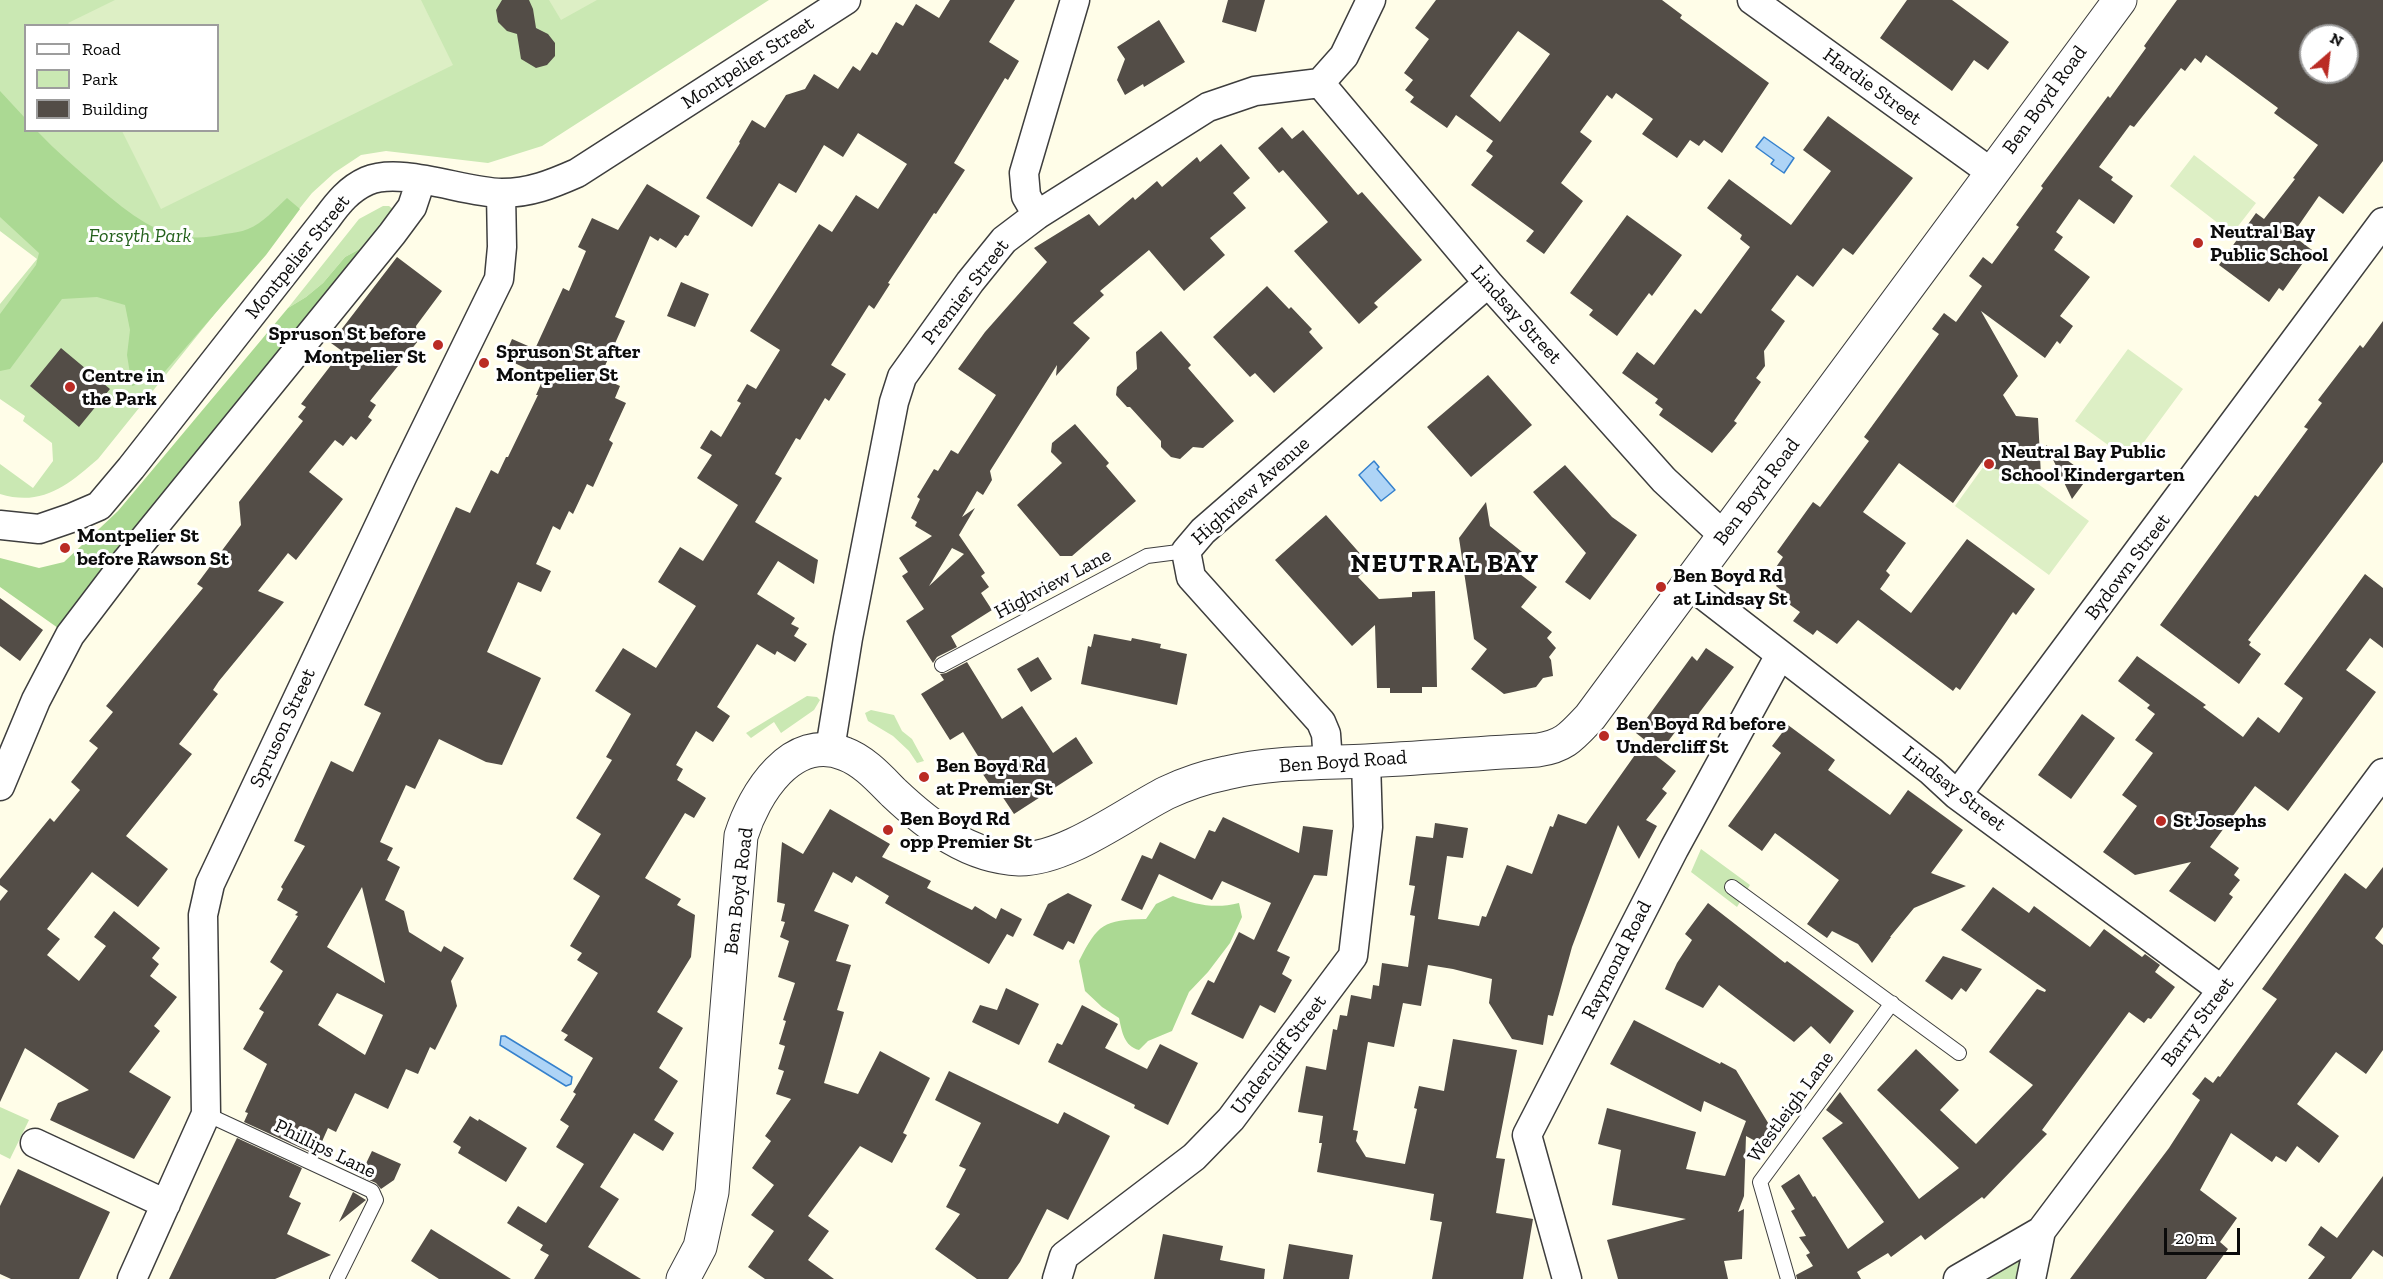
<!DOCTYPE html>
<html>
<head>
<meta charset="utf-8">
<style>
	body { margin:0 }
	#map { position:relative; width:2383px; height:1279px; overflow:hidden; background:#fffde8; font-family:"Zilla Slab",serif }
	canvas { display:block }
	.legend { position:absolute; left:24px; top:24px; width:195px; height:108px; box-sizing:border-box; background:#fff; border:2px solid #9d9d9d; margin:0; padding:8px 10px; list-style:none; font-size:18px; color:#0b0b0b }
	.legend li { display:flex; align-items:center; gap:12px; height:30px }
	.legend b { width:30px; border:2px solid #9d9d9d }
	.north { position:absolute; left:2299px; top:24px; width:60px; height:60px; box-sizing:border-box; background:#fff; border:2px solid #9d9d9d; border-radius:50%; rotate:28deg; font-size:16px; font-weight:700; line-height:24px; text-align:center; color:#0b0b0b }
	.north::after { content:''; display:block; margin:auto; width:21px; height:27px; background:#ba2b24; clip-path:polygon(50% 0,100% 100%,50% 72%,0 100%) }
	.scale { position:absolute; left:2164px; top:1228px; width:76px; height:27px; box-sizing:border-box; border:3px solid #0b0b0b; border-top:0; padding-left:8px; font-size:18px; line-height:21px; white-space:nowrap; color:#0b0b0b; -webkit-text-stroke:4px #fff; paint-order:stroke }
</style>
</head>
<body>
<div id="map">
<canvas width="2383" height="1279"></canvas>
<ul class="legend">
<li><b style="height:8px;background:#fff"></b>Road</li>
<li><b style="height:16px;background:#cae8b3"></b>Park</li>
<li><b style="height:16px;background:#534d47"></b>Building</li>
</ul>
<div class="north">N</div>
<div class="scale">20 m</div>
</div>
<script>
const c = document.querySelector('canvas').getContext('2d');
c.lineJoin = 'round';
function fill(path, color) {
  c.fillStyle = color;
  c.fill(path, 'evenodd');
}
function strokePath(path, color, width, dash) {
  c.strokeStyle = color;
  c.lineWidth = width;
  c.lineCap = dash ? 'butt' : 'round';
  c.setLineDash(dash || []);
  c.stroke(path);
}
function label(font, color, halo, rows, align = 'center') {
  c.font = font + ' "Zilla Slab",serif';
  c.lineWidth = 6;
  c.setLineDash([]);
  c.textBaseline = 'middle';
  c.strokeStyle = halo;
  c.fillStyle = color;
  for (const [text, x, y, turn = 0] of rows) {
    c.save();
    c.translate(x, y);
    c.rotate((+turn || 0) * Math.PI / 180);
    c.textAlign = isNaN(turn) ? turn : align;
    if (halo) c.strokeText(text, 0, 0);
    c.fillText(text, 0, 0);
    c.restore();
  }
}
const green = new Path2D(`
	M0,0H769L542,146L488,163L386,151L361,155L334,173L312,193L98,459C68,485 42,507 0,494V464L33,488L53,461L52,443L23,421L25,416L0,399V304L37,259L0,231ZM26,26H218V130H26Z
	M383,206H389L393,209L367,245L345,257L323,283L306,297L288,308L359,219Z
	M807,696L817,697L820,700L814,710L781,733L774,722L751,738L746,733Z
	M871,710L894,715L902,731L912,739L924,761L917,763L909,751L893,736L868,721L865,713Z
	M1701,849L1750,885L1737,907L1691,872Z
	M0,1107L29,1120L10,1159L0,1154Z
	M2041,1231L2031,1279H1958Z`);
const forest = new Path2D(`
	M0,91L25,118L26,130L37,131C56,151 77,169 98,187C138,221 170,247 225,234C232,233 241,232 248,229C263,223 275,209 287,198L300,209L266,255L160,377L132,386L127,355L130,330L125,305L97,297L62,299L10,369L0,371V314L36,265L39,253L0,217Z
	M367,245L185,466L58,628L0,587V558L39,568L64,562L118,511L288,308L306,297L323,283L345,257Z
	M1173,896C1196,905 1215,909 1239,903L1242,917L1230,943L1208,972L1189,992L1172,1031L1148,1041L1139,1050C1124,1046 1122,1032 1119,1018L1102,1007L1085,991L1079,961C1098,924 1103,920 1146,919L1156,904Z`);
const pitch = new Path2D(`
	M115,0H421L453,65L161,209L122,131L218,130V26L70,25L68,23Z
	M549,0H597L561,20Z
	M2194,155L2256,203L2232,234L2170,186Z
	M2128,349L2183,389L2130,461L2075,421Z
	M1994,452L2089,521L2049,575L1955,506Z`);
const water = new Path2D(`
	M1764,137L1794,158L1784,173L1771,164L1774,160L1756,147Z
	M1374,461L1379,467L1377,469L1395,490L1381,501L1359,475Z
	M501,1036H505L572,1077L571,1084L566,1086L500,1045Z`);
const building = new Path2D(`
	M502,0H529L533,9L536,28L548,34L555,43V56L547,65L536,68L521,59L517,34L507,31L498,22L496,10Z
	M950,0H1015L989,42L1019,61L1008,80L1005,78L954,163L965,170L936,214L934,213L888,283L890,284L874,309L869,305L831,365L846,374L829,401L825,398L800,440L796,438L775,474L782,478L755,522L818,560L814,584L778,561L757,594L795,618L791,624L799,628L794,636L807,644L795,662L777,651L775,655L757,644L717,707L730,716L713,742L696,731L676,765L683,769L677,780L706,798L694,818L685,813L645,878L681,899L677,905L695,915L691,957L657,1012L683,1028L659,1068L678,1081L654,1120L674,1133L663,1151L634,1133L600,1187L619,1199L588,1247L641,1279H534L549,1255L540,1250L543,1245L507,1223L518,1206L546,1223L584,1164L556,1147L569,1126L560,1120L576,1094L573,1092L593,1058L564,1040L568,1035L561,1031L598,973L577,960L582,953L570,946L600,896L573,879L601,834L576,818L612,760L606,757L631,714L595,691L623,648L656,668L696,606L658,582L680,547L703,561L738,505L697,478L712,455L700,448L711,430L721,437L741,403L737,401L747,384L756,389L780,350L750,331L819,224L832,232L856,195L878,209L907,164L858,133L843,157L824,145L796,193L779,183L752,227L706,198L740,143L739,142L752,120L765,128L786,95L805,89L814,74L838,89L853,66L860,71L872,52L877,55L896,22L903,26L916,4L939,18Z
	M1228,0H1265L1256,32L1222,22Z
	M1436,0H1662L1682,15L1680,18L1769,83L1722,153L1704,140L1699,146L1690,140L1677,158L1642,134L1653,119L1616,93L1612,99L1607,95L1580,132L1592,141L1561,183L1583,201L1544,254L1526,241L1534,231L1471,185L1493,156L1486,151L1493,141L1456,115L1447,128L1410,102L1414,97L1405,90L1413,80L1404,73L1429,39L1415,28ZM1518,31L1550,54L1500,122L1470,96Z
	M1907,0H1952L2009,42L1988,70L1974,60L1952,91L1880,38Z
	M2177,0H2383V161L2343,214L2319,196L2292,235L2312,250L2283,291L2279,288L2269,302L2219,265L2256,213L2264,219L2295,179L2293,178L2318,145L2274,113L2278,108L2206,55L2201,63L2195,58L2185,71L2181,68L2134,127L2130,125L2099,167L2113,177L2111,180L2133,196L2114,224L2079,199L2056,232L2063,237L2054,250L2090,277L2060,316L2073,326L2060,344L2057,341L2045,358L1981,311L2018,376L2003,395L2016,416L2038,418L2041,476L1983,467L1982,462L1953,503L1899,463L1863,512L1906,543L1886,571L1890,575L1880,589L1911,613L1967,539L2035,589L2016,615L2013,612L1960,690L1956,687L1953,691L1858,620L1837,644L1817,630L1813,635L1793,621L1800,612L1782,599L1786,594L1776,586L1780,579L1772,573L1783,557L1777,552L1813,502L1820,507L1869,441L1864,437L1939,334L1932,329L1944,313L1956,322L1982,286L1969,276L1983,257L1992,264L2019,227L2016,225L2043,188L2041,186L2108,96L2110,98L2146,48L2144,46ZM2311,36H2347V72H2311Z
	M1159,20L1185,62L1144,87L1143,84L1125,95L1117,80L1125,59L1117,47Z
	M1828,116L1913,178L1853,255L1843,248L1813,287L1797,275L1771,310L1785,321L1764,351L1765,366L1756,378L1761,382L1734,421L1737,423L1712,453L1659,415L1663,409L1655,403L1658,399L1622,373L1637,352L1654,365L1695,309L1701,314L1750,247L1740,239L1742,235L1707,208L1729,179L1791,225L1831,171L1803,150Z
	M1282,127L1292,139L1303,130L1358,195L1362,192L1422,260L1374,303L1378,307L1359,324L1294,251L1328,222L1283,170L1279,173L1258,148Z
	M1221,144L1250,178L1233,193L1246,208L1210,238L1225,255L1184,291L1149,250L1100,291L1104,295L1073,323L1090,338L1056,376L1057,365L990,471L992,480L983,495L977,491L962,517L975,508L959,535L985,573L981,576L989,587L981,593L992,610L951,636L957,647L937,657L933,663L906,621L924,609L902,576L908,572L899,558L932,536L915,526L917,522L911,518L920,499L917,497L934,469L938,471L951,450L958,454L996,395L958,369L985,332L1047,262L1034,248L1089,214L1099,226L1133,197L1135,200L1157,181L1162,187L1197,157L1200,162ZM952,548L964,554L929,586Z
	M647,184L700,216L688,236L685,235L676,248L660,238L658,241L650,236L615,317L625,321L600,377L620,386L615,398L626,403L609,440L613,443L593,487L587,484L573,514L569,511L560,530L553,526L536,564L551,571L541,592L518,582L487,652L541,678L502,765L486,762L439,739L415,789L406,785L380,842L393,848L387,860L400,867L385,900L404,911L409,932L441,952L444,946L464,958L451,981L457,1006L435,1050L430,1047L418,1074L406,1069L388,1109L355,1093L336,1132L328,1128L316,1155L244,1122L248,1113L245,1112L267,1064L243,1049L264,1012L259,1009L283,971L270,962L298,916L295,915L298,912L277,900L283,889L281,887L305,846L294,841L331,761L353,772L381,713L364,705L456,507L470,513L491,470L498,474L506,457H508L538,395H536L544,377L504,358L512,339L535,349L563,288L569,291L586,251L578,247L592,218L618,230ZM362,887L372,928L385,983L327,947ZM337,993L383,1015L365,1055L318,1025Z
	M1627,215L1682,255L1652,296L1649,293L1617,336L1589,315L1593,310L1570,293Z
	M397,257L442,291L416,326L418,341L370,401L376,405L368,417L372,420L356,440L351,436L343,446L335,440L309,472L343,499L296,560L288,553L258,591L284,602L219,681L213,690L218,694L179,744L192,754L126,836L168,869L138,907L92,872L47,929L60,939L47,955L79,981L106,946L94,937L114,911L160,948L152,958L159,964L150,976L177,997L154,1026L160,1031L129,1072L171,1097L134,1159L50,1120L58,1103L89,1090L25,1048L0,1102V901L8,891L0,885V879L50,818L54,822L80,790L71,782L98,748L89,741L113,712L106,706L203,588L197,584L241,525L239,502L303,421L298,417L306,407L301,404L342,351L331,343Z
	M681,282L709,294L695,327L667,316Z
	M1267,286L1289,309L1291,307L1312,329L1309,332L1323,348L1274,393L1255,373L1250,377L1213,337Z
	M2383,321V462L2248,640L2251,642L2249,645L2261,654L2239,684L2160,625L2255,495L2258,497L2308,429L2304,427L2322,403L2318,400L2360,345L2363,348Z
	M1161,331L1191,365L1188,368L1234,421L1203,448L1193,447L1180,459L1171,457L1161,447V441L1130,407H1127L1116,395L1117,387L1137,369L1136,352Z
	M61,348L110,389L79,427L30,386Z
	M1488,375L1532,425L1471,477L1427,427Z
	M1075,424L1109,463L1106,466L1136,501L1072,556H1060L1017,505L1062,463L1051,452L1052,443Z
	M2046,445L2089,476L2072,499Z
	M1565,465L1612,517L1637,535L1590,600L1565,582L1586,553L1533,492Z
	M1486,502L1490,526L1527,556L1512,568L1537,587L1521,607L1552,632L1547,638L1556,648L1549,657L1551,660L1553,676L1543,678L1536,687L1504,694L1471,669L1487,649L1474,639L1459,538Z
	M1326,515L1371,566L1358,577L1379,599L1412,597V592L1435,591L1437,687H1422V693H1390V688H1377L1375,625L1352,646L1275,560Z
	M2365,574L2383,588V648L2370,638L2346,670L2376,692L2288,811L2255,786L2210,847L2239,868L2234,875L2240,880L2229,894L2233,897L2215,922L2169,891L2191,862L2135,875L2103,852L2137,806L2122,795L2153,753L2135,740L2155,714L2147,708L2150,705L2118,681L2137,656L2206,705L2203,707L2243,737L2258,717L2279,733L2303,698L2284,684Z
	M0,598L43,630L20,661L0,646Z
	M1094,634L1131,641L1132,638L1161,644L1160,648L1187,654L1177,705L1081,684L1088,646L1091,647Z
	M1706,648L1734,667L1693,721L1682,723L1660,752L1636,733L1692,656L1697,661Z
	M1038,657L1052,679L1031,692L1017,669Z
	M967,662L1002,719L1022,706L1053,753L1076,737L1093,763L1014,814L1000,793L997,795L978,767L983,764L963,732L950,740L921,694L944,680L940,674L946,673Z
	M2082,714L2115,738L2071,799L2038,775Z
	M1788,725L1835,760L1828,770L1890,815L1908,790L1963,830L1931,873L1966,886L1914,908L1890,937H1891L1872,963L1858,944L1832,931L1827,938L1807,924L1839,880L1775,833L1762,851L1728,826L1781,753L1772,746Z
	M1642,745L1676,771L1662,789L1667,793L1646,820L1657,826L1639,859L1618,825L1572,947L1553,1016L1548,1015L1543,1045L1512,1039L1489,1003L1492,979L1453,969L1428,965L1421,1006L1403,1003L1394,1047L1368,1042L1353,1130L1358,1131L1356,1141L1366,1157L1405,1164L1417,1109L1414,1108L1419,1086L1444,1091L1453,1039L1517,1050L1496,1158L1505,1159L1496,1213L1533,1219L1523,1279H1432L1442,1222L1430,1220L1434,1194L1317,1172L1322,1143H1319L1323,1116L1298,1112L1306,1066L1326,1070L1333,1029L1337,1030L1340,1015L1347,1016L1351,995L1371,999L1373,985L1379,986L1382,963L1408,967L1415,916L1410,915L1415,886L1409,885L1416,836L1433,838L1435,823L1468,828L1463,858L1447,856L1438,919L1479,926L1482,916L1486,917L1507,865L1532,874L1550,826L1553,827L1558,814L1586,824Z
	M830,809L890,844L882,857L931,881L927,888L972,910L975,906L996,919L1001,908L1022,919L1013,937L1007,934L989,964L885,903L889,896L856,876L852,883L833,872L814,911L849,925L836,961L851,965L837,1010L844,1012L824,1083L858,1094L880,1051L930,1078L903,1133L907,1135L892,1163L860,1146L808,1216L829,1231L808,1260L834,1279H765L748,1267L774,1231L751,1215L774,1185L752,1168L771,1141L765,1136L791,1099L776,1094L784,1071L778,1069L785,1046L779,1044L786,1021L783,1020L795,983L778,977L789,941L780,937L785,922L781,921L785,904L777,902L782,842L803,854Z
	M1223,817L1299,853L1303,826L1333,830L1327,876L1314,875L1277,951L1290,957L1282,974L1292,980L1275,1013L1260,1005L1243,1039L1191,1014L1208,980L1214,983L1239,932L1254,940L1271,903L1222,881L1212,900L1159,874L1142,910L1121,900L1142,855L1152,859L1160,842L1195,859L1209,830L1215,832Z
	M2383,867V927L2375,938L2383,945V1050L2366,1074L2336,1052L2297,1104L2339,1136L2319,1163L2297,1146L2286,1162L2276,1156L2272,1162L2231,1133L2200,1190L2237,1218L2220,1242L2228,1249L2206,1279H2070L2169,1148L2200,1100L2192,1094L2205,1077L2213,1083L2218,1076L2220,1077L2277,999L2262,989L2345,873L2366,889Z
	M1993,887L2029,913L2034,906L2090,947L2104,929L2142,957L2145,954L2160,965L2155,972L2175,987L2151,1019L2148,1018L2144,1023L2129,1012L2042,1130L2047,1134L1984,1199L1982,1197L1925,1240L1921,1235L1891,1257L1888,1253L1857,1272L1861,1279H1797L1796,1275L1813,1266L1806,1255L1810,1253L1799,1237L1806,1236L1791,1211L1795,1209L1781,1186L1799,1174L1813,1197L1815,1196L1848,1249L1884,1222L1822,1138L1843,1123L1826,1110L1840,1092L1919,1199L1959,1168L1877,1090L1916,1049L1959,1090L1940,1110L1976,1144L2033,1085L1989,1052L2037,989L2045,992L2046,990L1961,930Z
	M1068,893L1092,905L1074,944L1068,941L1063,950L1033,935L1048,904Z
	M1708,903L1785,963L1787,961L1854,1011L1830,1044L1811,1026L1794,1042L1719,985L1703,1008L1665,989L1677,963L1692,940L1685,934Z
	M1943,956L1982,969L1966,992L1961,988L1952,1000L1925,981Z
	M1006,988L1039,1004L1019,1045L972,1022L980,1005L997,1010Z
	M1082,1005L1118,1024L1105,1048L1147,1069L1160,1044L1198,1063L1168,1125L1134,1108L1135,1105L1048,1062L1057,1043L1062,1045Z
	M1634,1020L1720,1064L1721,1062L1736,1070L1776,1136L1767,1131L1761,1144L1746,1136L1744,1196L1738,1212L1744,1209L1742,1259L1724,1261L1728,1279H1618L1607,1240L1686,1219L1612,1205L1621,1150L1598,1144L1607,1108L1696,1132L1686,1169L1725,1176L1746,1121L1704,1101L1701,1112L1610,1064Z
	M949,1071L1058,1124L1064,1112L1110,1136L1068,1220L1047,1209L1020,1262L1008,1279H977L935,1249L960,1214L946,1207L966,1169L959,1166L981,1123L935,1100Z
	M470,1116L478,1121L479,1119L527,1148L506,1182L458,1153L461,1147L453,1142Z
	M237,1138L302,1168L289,1197L301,1203L287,1234L331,1255L275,1279H169Z
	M372,1151L401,1164L394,1180L381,1189L376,1183L360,1176Z
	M18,1169L110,1212L79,1279H11L0,1274V1206Z
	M2383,1176V1257L2373,1250L2351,1279H2308L2325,1257L2308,1245L2321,1226L2337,1238Z
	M353,1192L366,1200L339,1222Z
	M431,1229L511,1279H439L411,1261Z
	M1163,1234L1223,1246L1220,1260L1265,1269L1264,1279H1154Z
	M1289,1244L1353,1255L1349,1279H1283Z`);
const service = new Path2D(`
	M942,665L1147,556L1186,551
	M1732,887L1959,1053
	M206,1114L372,1191L376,1200L337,1279
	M1788,1279L1760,1182L1892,1003`);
const minor = new Path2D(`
	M1752,0L1992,173
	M1320,83L1488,283L1664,480L1724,536
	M1037,215L1026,196L1024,173L1075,0
	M0,525L39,529L71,518L99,506L131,468L327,218C338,203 349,189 367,181C401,166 465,193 502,193C530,193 552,184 577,173L846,0
	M1689,584L1931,771L1957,795L2222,990
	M830,749L848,638L894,402L902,377L970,282L1004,240L1037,215L1208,107L1255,91L1320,83L1344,56L1371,0
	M1328,762L1326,734L1321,722L1191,577L1186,551L1203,531L1488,283
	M0,786L36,700L70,635L127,560L392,234L412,207L421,180
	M1957,795L2383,222
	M35,1143L166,1204
	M132,1279L206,1114L203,915L210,884L403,475L499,279L502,247L501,193
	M1057,1279L1064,1256L1194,1157L1231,1119L1353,956L1368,827L1366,761
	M1567,1279L1527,1135L1674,849L1780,655
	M1958,1279L2041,1231
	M2031,1279L2041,1231L2222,990L2383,773`);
const tertiary = new Path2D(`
	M683,1279L700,1247L712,1192L741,836C754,794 792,732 845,754C864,761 880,779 894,793C929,826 969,857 1019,859C1065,860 1125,814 1166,793C1185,784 1206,777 1226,773C1271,762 1320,763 1366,761C1423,758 1481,753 1538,750C1565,746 1572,736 1590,717L2120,0`);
const markers = [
	[2198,243,6,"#ba2b24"],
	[438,345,6,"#ba2b24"],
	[484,363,6,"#ba2b24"],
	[70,387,6,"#ba2b24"],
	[1989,464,6,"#ba2b24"],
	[65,548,6,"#ba2b24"],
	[1661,587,6,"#ba2b24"],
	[1604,736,6,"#ba2b24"],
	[924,777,6,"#ba2b24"],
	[2161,821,6,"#ba2b24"],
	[888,830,6,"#ba2b24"]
];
const streetNames = [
	["Montpelier Street",748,63,-33],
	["Hardie Street",1872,87,36],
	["Ben Boyd Road",2045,100,-54],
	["Montpelier Street",298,257,-51],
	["Premier Street",966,292,-52],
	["Lindsay Street",1516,315,48],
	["Highview Avenue",1251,491,-42],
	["Ben Boyd Road",1757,492,-53],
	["Bydown Street",2128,567,-53],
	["Highview Lane",1053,584,-28],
	["Spruson Street",283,728,-65],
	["Ben Boyd Road",1343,762,-4],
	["Lindsay Street",1954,789,38],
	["Ben Boyd Road",739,891,-83],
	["Raymond Road",1617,960,-63],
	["Barry Street",2198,1022,-53],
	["Undercliff Street",1279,1055,-53],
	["Westleigh Lane",1791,1107,-54],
	["Phillips Lane",325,1149,26]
];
const poiNames = [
	["Neutral Bay",2210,232],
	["Public School",2210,255],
	["Spruson St before",426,334,"right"],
	["Montpelier St",426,357,"right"],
	["Spruson St after",496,352],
	["Montpelier St",496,375],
	["Centre in",82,376],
	["the Park",82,399],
	["Neutral Bay Public",2001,452],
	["School Kindergarten",2001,475],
	["Montpelier St",77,536],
	["before Rawson St",77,559],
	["Ben Boyd Rd",1673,576],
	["at Lindsay St",1673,599],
	["Ben Boyd Rd before",1616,724],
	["Undercliff St",1616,747],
	["Ben Boyd Rd",936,766],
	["at Premier St",936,789],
	["Ben Boyd Rd",900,819],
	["opp Premier St",900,842],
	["St Josephs",2173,821]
];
const parkNames = [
	["Forsyth Park",140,236]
];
const districtNames = [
	["NEUTRAL BAY",1445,565]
];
fill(green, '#cae8b3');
fill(forest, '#abd993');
fill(pitch, '#ddefc5');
fill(water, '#aed4f6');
strokePath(water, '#3581cd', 1.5);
fill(building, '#534d47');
strokePath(service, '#3e3e3e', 16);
strokePath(minor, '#3e3e3e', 31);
strokePath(tertiary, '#3e3e3e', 35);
strokePath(service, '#fff', 14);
strokePath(minor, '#fff', 28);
strokePath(tertiary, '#fff', 33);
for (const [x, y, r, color] of markers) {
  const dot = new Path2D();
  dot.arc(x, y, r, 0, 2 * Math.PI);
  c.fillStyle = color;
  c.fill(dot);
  strokePath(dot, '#fff', 2);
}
label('20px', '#0b0b0b', '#fff', streetNames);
label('bold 20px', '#0b0b0b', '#fff', poiNames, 'left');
label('italic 20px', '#24611c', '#fff', parkNames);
c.letterSpacing = '1.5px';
label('bold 26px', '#0b0b0b', '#fff', districtNames);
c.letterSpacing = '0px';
</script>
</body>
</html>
